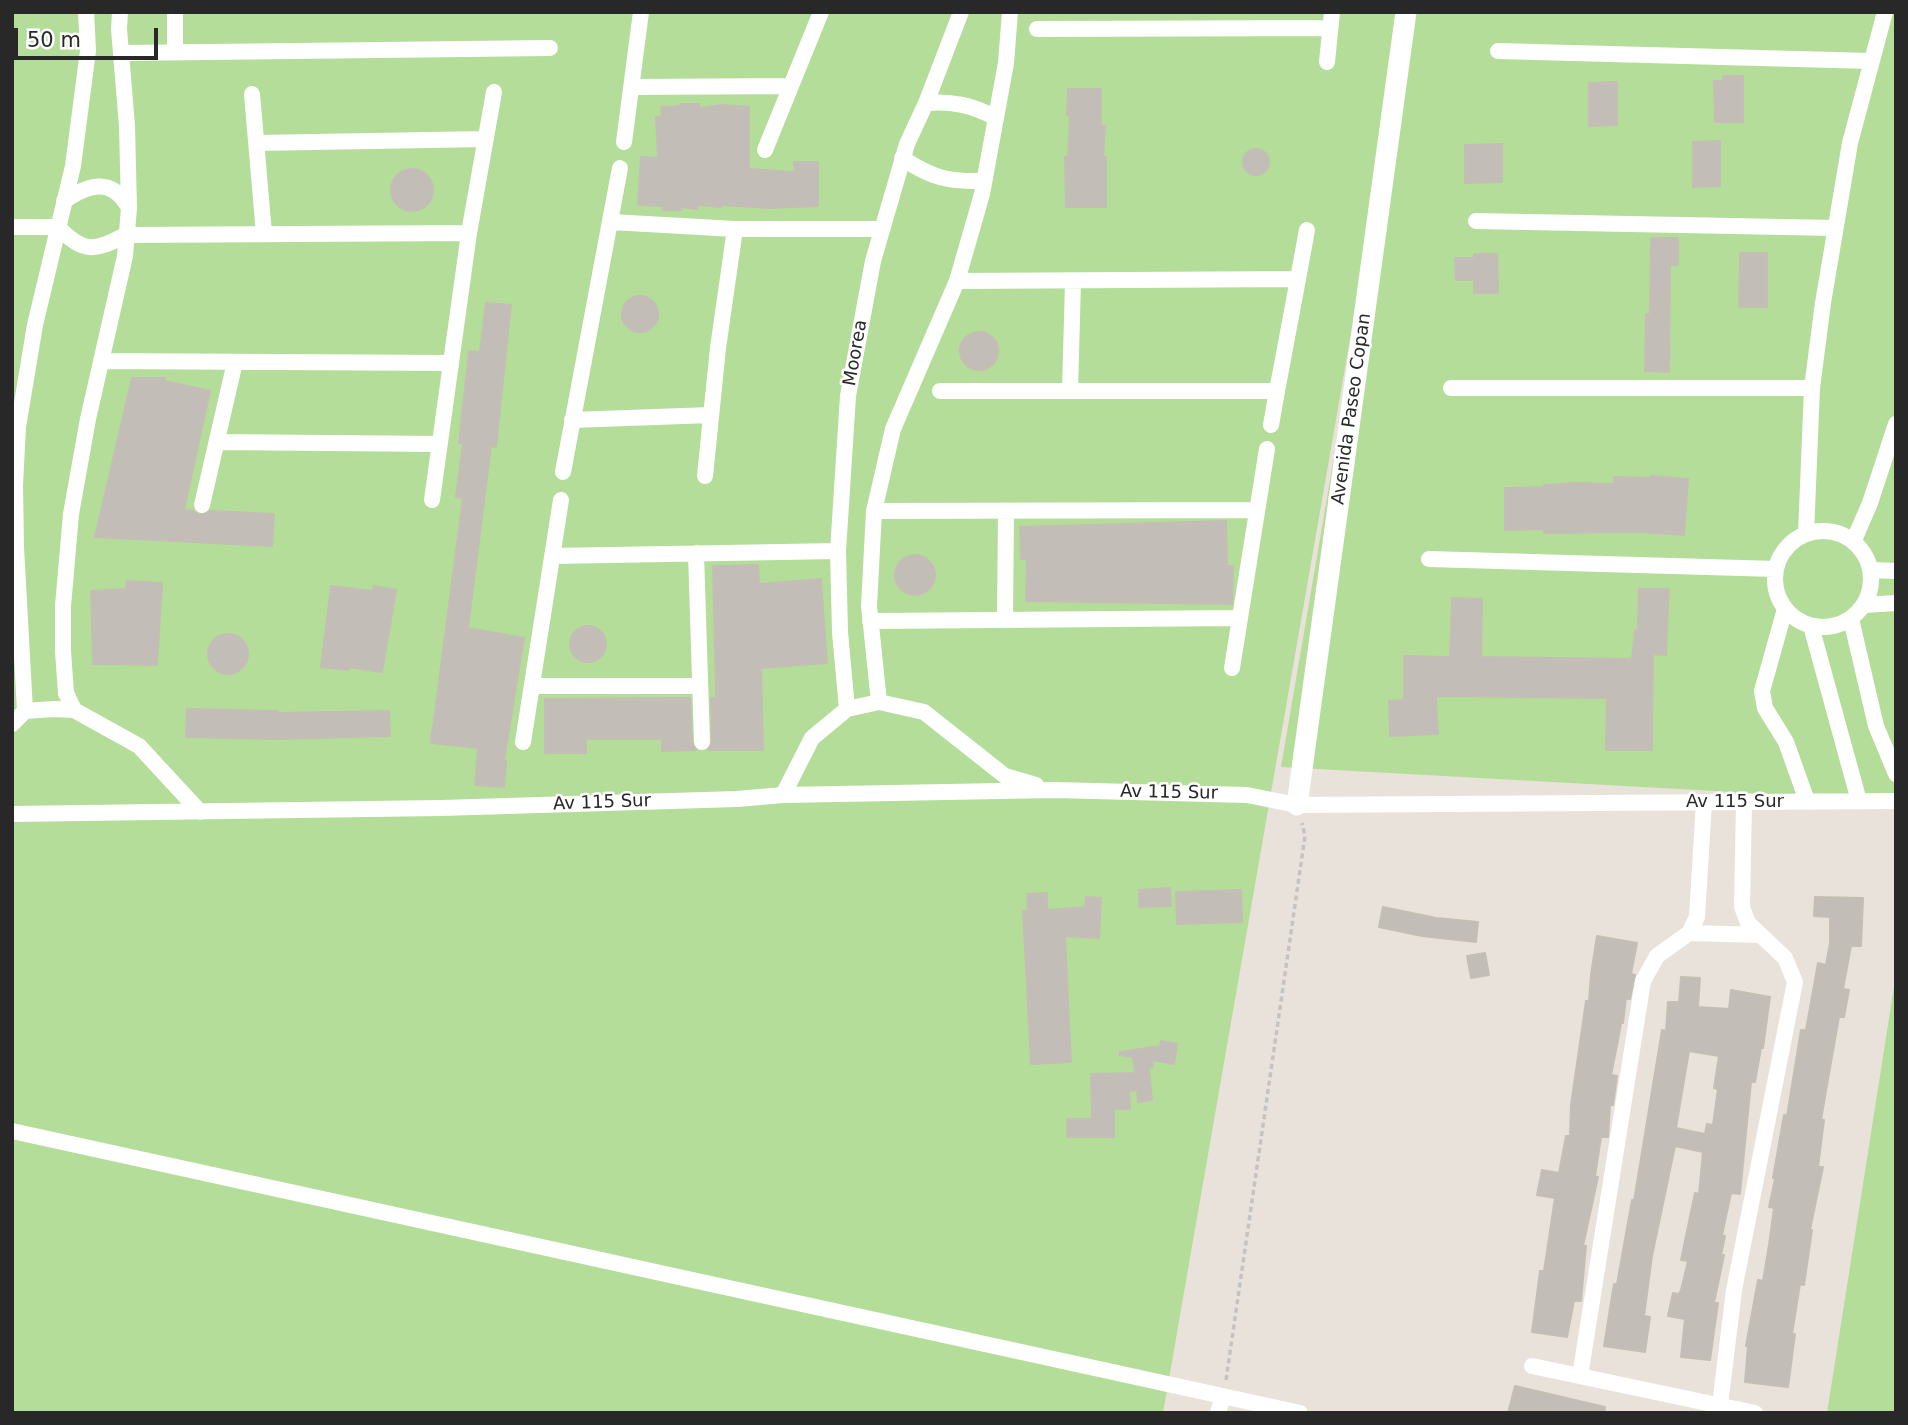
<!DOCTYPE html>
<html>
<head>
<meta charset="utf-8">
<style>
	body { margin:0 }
	#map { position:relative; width:1908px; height:1425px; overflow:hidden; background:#e9e2da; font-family:"DejaVu Sans",sans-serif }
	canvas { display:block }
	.frame { position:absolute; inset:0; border:14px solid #282828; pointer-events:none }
	.scale { position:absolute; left:14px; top:28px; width:144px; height:32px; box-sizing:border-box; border:4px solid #282828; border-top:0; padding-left:9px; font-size:21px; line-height:24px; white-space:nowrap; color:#282828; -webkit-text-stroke:5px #fff; paint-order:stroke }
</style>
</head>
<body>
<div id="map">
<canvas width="1908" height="1425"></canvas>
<div class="frame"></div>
<div class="scale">50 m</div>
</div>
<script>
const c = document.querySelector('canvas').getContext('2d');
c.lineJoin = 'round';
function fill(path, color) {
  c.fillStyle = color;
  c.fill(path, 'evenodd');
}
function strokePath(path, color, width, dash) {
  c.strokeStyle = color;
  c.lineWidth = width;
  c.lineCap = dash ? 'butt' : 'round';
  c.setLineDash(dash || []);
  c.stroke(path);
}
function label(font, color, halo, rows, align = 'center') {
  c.font = font + ' "DejaVu Sans",sans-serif';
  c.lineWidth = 5;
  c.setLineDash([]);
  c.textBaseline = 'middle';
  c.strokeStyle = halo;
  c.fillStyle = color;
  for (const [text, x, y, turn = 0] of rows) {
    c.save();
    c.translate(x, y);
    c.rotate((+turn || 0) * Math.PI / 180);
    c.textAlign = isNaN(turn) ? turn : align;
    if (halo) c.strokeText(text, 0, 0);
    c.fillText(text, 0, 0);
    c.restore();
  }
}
const green = new Path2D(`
	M12,12H1407L1163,1413H12Z
	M1410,12H1896V801L1281,767Z
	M1896,974V1413H1827Z`);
const building = new Path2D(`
	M1723,76H1743V122H1715L1714,81H1723Z
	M1617,82V125L1589,126V83Z
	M1068,89H1101V126H1105L1103,157H1106V207H1066L1065,157H1068L1070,115H1067Z
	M680,104H699V108L722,105L749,107V169L795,172L794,162H818V206L769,208L722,205L721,207L698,205L697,209L681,207V210H663V206L638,205L641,157L658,158L656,117L662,116L661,107L680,106Z
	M1720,141V186L1693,187V142Z
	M1502,144V182L1465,183V145Z
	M1243 162a13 13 0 1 1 26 0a13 13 0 1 1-26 0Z
	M391 190a21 21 0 1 1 42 0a21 21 0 1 1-42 0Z
	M1651,238H1678V265H1670L1669,372L1645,371L1646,314H1650Z
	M1740,253H1767V307H1739Z
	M1474,254H1497L1498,293H1474V280H1456L1455,258H1474Z
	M622 314a18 18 0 1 1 36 0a18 18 0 1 1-36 0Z
	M486,303L511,305L496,447L491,446L468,628L524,638L504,760L506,761L504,787L475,785L478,748L431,743L463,498L456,497L463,443H459L469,351L480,352Z
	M960 351a19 19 0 1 1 38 0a19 19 0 1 1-38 0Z
	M132,378H165V381L210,391L184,510L193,511L200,515L210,511L274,514L272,546L95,537Z
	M1651,476L1688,479L1684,535L1643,532L1544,533V529L1505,530V488L1544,487V485L1578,483L1614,484V477L1651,478Z
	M1226,521L1227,566H1233L1232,604L1026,601L1027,559H1021L1020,527Z
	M895 575a20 20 0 1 1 40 0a20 20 0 1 1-40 0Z
	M758,565L759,584L821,579L827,663L761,668L763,750H708L712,742L711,698H716L713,566Z
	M127,581L162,583L157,665L93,664L91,591L126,589Z
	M331,586L373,591L374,586L396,590L382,672L348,667V670L321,667Z
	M1639,589H1669L1666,655L1653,654L1652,750H1606L1607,698L1436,696L1438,734L1390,736L1389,701L1404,700V656L1450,657L1452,598L1482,599L1481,657L1632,659L1635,630H1638Z
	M570 644a18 18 0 1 1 36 0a18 18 0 1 1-36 0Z
	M208 654a20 20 0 1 1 40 0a20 20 0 1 1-40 0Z
	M690,698L692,742L696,750L662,751V739H586V753H545V699Z
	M187,709L278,711V713L389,711L390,736L277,739L186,737Z
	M1170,888L1171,906L1139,907V890Z
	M1241,890L1242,922L1177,924L1176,892Z
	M1047,893V910L1085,907L1086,897L1101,898L1099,938L1065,936L1071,1062L1031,1064L1023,911H1028L1027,894Z
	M1815,897L1863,898L1861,946H1851L1843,989L1849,990L1844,1017H1839L1827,1085L1821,1120H1824L1818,1167H1823L1810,1230H1812L1804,1285L1800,1284L1792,1334H1795L1788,1387L1745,1382L1748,1346H1746L1758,1280L1763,1281L1769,1245L1774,1208L1769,1207L1775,1179L1773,1178L1784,1115L1787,1116L1801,1030H1806L1818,963L1826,965L1830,943V917L1814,916Z
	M1383,907L1436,918L1478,922L1476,942L1422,936L1379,927Z
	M1597,936L1637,943L1631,974L1635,975L1630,999L1626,998L1623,1023H1621L1619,1035L1611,1075L1617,1076L1613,1105H1610L1608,1137H1601L1595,1176L1598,1177L1583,1246H1586L1581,1301H1574L1567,1337L1532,1332L1540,1271H1544L1555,1198L1537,1195L1542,1170L1559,1173L1566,1136H1570L1571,1105L1586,1001H1589L1591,975Z
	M1485,953L1489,975L1471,978L1467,956Z
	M1681,977L1700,978L1698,1007L1729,1009L1731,990L1770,997L1763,1048H1761L1755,1082H1751L1740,1194L1731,1193L1722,1235L1725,1236L1721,1255H1724L1714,1303H1718L1710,1360L1681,1357L1685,1319L1668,1316L1673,1293L1679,1294L1681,1290L1688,1261L1681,1260L1695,1193L1699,1194L1703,1152L1675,1146L1652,1256L1644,1316L1650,1317L1645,1352L1604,1346L1614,1284H1617L1632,1200L1634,1201L1662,1030L1666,1031L1668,1002H1679ZM1689,1051L1719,1056L1714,1088L1718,1089L1713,1125L1707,1124L1705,1134L1676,1128Z
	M1161,1041L1177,1044L1174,1064L1152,1060L1153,1067L1149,1068L1152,1100L1138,1102L1137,1090L1129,1091L1130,1109H1114V1137H1067V1119H1092L1091,1074L1135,1073L1133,1057L1120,1055V1052L1160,1046Z
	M1515,1386L1605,1407L1604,1413H1508Z`);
const path = new Path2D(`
	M1226,1380L1305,836L1302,823`);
const minor = new Path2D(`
	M120,12L119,29L127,126L129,208L125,256L88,419L71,514L63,606V651L66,693L74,710L139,746L200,812
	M175,12V52
	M1037,29L1330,28
	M1498,51L1871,61
	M122,53L550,48
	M1327,62L1332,12
	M631,87L791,86
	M252,94L264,234
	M926,103C952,101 973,105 996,118
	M624,142L641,12
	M256,143L486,139
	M765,150L821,12
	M902,158C932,178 948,182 984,181
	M64,201C89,184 112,177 129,208
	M1476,221L1835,228
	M611,222L735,229H882
	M12,227H58C83,253 95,252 125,235L469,233
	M957,281L1298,279L1307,230
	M102,361L451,363
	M1451,388H1812
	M940,391H1277L1271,425
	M1070,391L1073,282
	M1277,391L1298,279
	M572,420L711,415
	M217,442L439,444
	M563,472L620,168
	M705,476L718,348L735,229
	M432,500L469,233L494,92
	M202,505L235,362
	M874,511L1257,510
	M1775 579a48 48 0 1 1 96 0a48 48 0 1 1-96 0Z
	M1806,534L1812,388L1823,303L1850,143L1885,12
	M1854,540L1870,503L1896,424
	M696,553L702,742
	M552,556L838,551
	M1429,559L1776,569
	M1872,570L1896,571
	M1864,605L1896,603
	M1785,609L1762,691L1765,708L1786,742L1807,801
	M1851,619L1876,726L1896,774
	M1005,620L1006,512
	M870,621L1240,618
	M1811,626L1859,801
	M1232,668L1267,449
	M532,686H700
	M879,702L869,606L874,511L893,429L957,281L982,194L1006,63L1010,12
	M847,709L840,632L838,551L848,396L873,261L907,144L926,103L961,12
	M25,711L54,709L74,710
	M12,724L25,711L16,547L15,485L18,427L35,325L73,166L88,51L86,12
	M523,742L561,500
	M783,795L812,738L847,709L879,702L924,712L1005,776L1036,785
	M12,814L441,808L737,799L783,795L1055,790L1247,795L1297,805L1896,801
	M1689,933L1761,935
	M12,1131L1300,1413
	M1532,1366L1755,1413
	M1580,1376L1643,981L1657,956L1689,933L1697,917L1704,802
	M1720,1405L1734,1290L1795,982L1785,958L1748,923L1742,907L1744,802
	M1218,1413L1223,1396`);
const secondary = new Path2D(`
	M1297,805L1406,12`);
const streetNames = [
	["Moorea",856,353,-80],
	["Avenida Paseo Copan",1352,409,-82],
	["Av 115 Sur",1169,793,1],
	["Av 115 Sur",1735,802],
	["Av 115 Sur",602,803,-2]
];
fill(green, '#b4dd99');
fill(building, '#c2bdb6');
strokePath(building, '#c4beb4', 2);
strokePath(path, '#c3c3c3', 3.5, [5, 3.5]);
strokePath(minor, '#fff', 16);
strokePath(secondary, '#fff', 21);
label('18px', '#282828', '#fff', streetNames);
</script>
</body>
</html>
